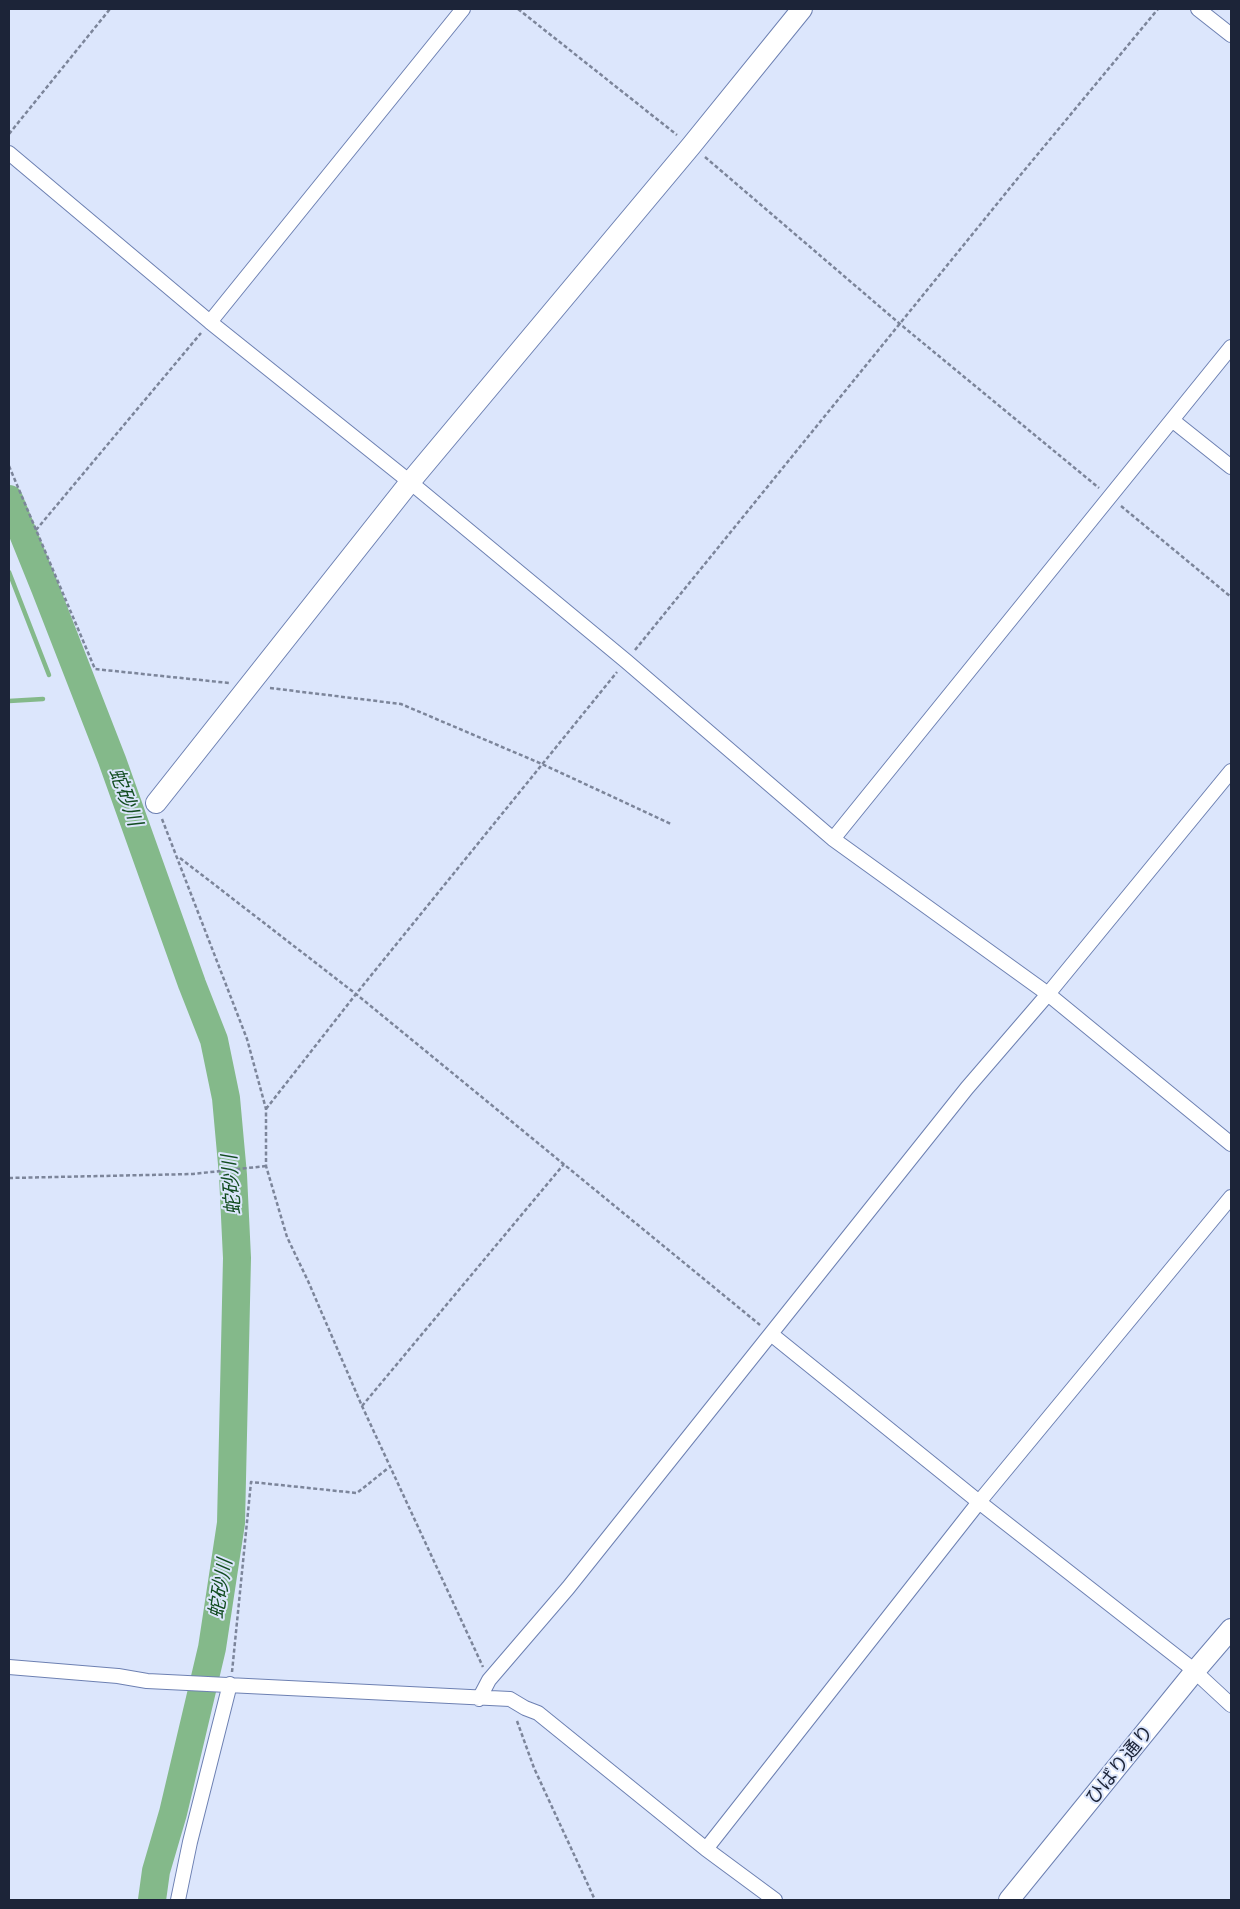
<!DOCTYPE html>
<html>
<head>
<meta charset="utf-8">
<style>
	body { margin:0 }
	#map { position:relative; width:1240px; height:1909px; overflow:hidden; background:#dce6fc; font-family:Cabin,sans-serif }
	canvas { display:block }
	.frame { position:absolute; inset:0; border:10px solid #1c2438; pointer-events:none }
</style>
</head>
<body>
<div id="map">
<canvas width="1240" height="1909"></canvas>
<div class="frame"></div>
</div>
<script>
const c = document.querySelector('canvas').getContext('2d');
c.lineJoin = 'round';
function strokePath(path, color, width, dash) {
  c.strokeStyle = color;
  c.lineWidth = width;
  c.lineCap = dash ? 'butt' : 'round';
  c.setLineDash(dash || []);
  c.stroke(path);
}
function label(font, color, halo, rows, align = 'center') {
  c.font = font + ' Cabin,"Noto Sans JP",sans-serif';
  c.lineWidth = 4;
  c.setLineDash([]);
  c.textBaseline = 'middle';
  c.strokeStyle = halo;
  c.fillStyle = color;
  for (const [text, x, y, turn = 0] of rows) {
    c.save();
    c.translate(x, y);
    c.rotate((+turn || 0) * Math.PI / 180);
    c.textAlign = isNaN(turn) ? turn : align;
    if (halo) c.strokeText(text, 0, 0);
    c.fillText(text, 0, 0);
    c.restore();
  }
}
const stream = new Path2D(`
	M9,572L49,675
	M9,701L43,699`);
const river = new Path2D(`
	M9,499L45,588L112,760L192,984L214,1040L226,1098L233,1175L237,1258L231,1523L212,1648L173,1813L156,1871L152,1900`);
const path = new Path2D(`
	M518,9L677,135
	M9,134L110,9
	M705,157L900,324L1099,488
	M9,466L95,669L229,683
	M1121,506L1231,597
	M36,530L201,333
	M635,650L1018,178L1158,9
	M270,688L401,704L542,764L671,824
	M162,819L247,1039L266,1109V1166L287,1237L308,1281L362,1406L483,1667
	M180,858L356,994L760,1325
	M266,1109L356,994L617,672
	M9,1178L193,1174L266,1166
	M362,1406L564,1164
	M232,1672L251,1482L357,1493L387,1469
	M517,1721L534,1768L595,1900`);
const street = new Path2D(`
	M1198,9L1231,35
	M9,153L210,322L410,482L626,661L833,839L1048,994L1231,1144
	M210,322L463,9
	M1172,420L1231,467
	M833,839L1231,347
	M771,1334L979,1502L1190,1667L1231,1705
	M9,1667L118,1676L147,1681L510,1699L525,1708L538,1713L706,1849L775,1900
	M479,1699L489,1680L568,1588L967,1088L1048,994L1231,771
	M706,1849L979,1502L1231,1197
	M178,1900L190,1842L230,1684`);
const secondary = new Path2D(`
	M156,803L410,482L691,146L802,9
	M1009,1900L1195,1671L1231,1629`);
const streetNames = [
	["ひばり通り",1120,1765,-51]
];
const waterNames = [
	["蛇砂川",125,797,70],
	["蛇砂川",232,1185,-94],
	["蛇砂川",221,1589,-81]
];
strokePath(stream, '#84b98a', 4.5);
strokePath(river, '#84b98a', 28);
strokePath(street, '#6d80b2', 16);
strokePath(secondary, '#6d80b2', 22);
strokePath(path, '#7c859a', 2.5, [4, 2.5]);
strokePath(street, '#fff', 14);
strokePath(secondary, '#fff', 20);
label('19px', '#1c2438', '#dce6fc', streetNames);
label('italic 20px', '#124c20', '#dce6fc', waterNames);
</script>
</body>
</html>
